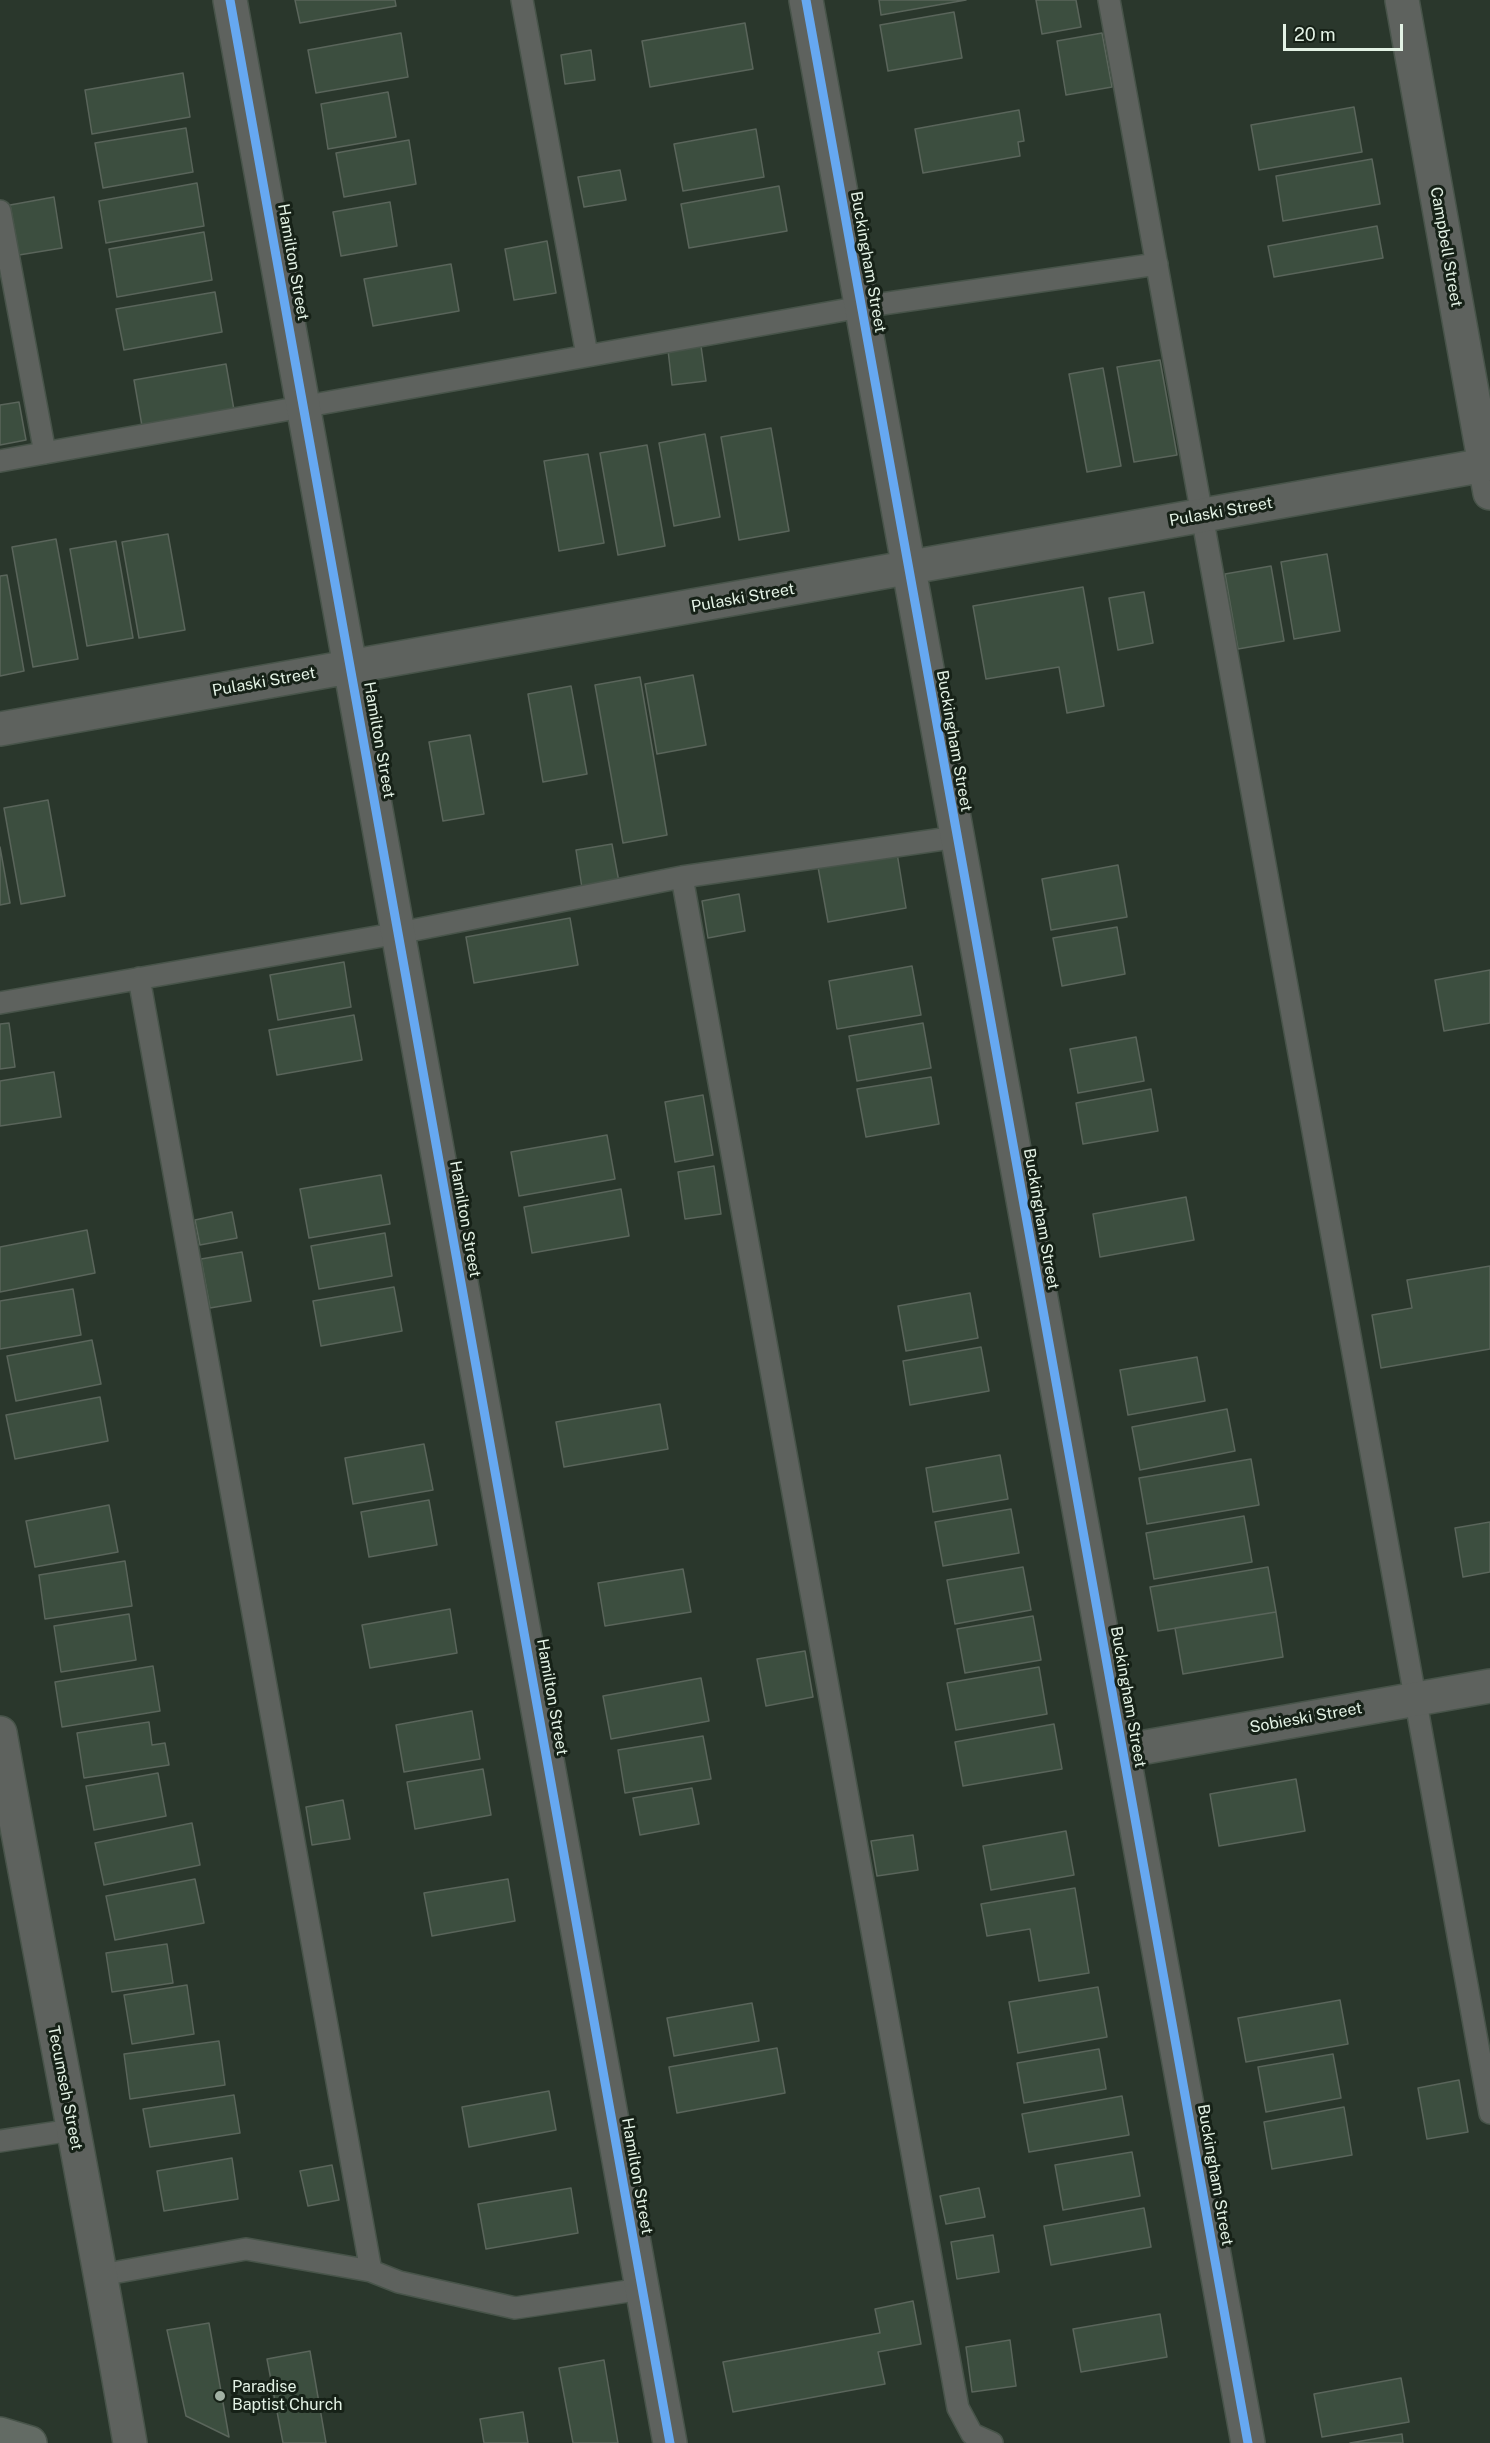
<!DOCTYPE html>
<html>
<head>
<meta charset="utf-8">
<style>
	body { margin:0 }
	#map { position:relative; width:1490px; height:2443px; overflow:hidden; background:#2a372c; font-family:"Public Sans",sans-serif }
	canvas { display:block }
	.scale { position:absolute; left:1283px; top:24px; width:120px; height:27px; box-sizing:border-box; border:3px solid #e3f2e5; border-top:0; padding-left:8px; font-size:18px; line-height:21px; white-space:nowrap; color:#e3f2e5; -webkit-text-stroke:4px #162117; paint-order:stroke }
</style>
</head>
<body>
<div id="map">
<canvas width="1490" height="2443"></canvas>
<div class="scale">20 m</div>
</div>
<script>
const c = document.querySelector('canvas').getContext('2d');
c.lineJoin = 'round';
function fill(path, color) {
  c.fillStyle = color;
  c.fill(path, 'evenodd');
}
function strokePath(path, color, width, dash) {
  c.strokeStyle = color;
  c.lineWidth = width;
  c.lineCap = dash ? 'butt' : 'round';
  c.setLineDash(dash || []);
  c.stroke(path);
}
function label(font, color, halo, rows, align = 'center') {
  c.font = font + ' "Public Sans",sans-serif';
  c.lineWidth = 6;
  c.setLineDash([]);
  c.textBaseline = 'middle';
  c.strokeStyle = halo;
  c.fillStyle = color;
  for (const [text, x, y, turn = 0] of rows) {
    c.save();
    c.translate(x, y);
    c.rotate((+turn || 0) * Math.PI / 180);
    c.textAlign = isNaN(turn) ? turn : align;
    if (halo) c.strokeText(text, 0, 0);
    c.fillText(text, 0, 0);
    c.restore();
  }
}
const building = new Path2D(`
	M295,0H395L396,6L300,23Z
	M879,0H966L881,15Z
	M1036,0H1076L1081,27L1042,34Z
	M954,12L962,58L888,71L880,25Z
	M745,23L753,69L650,87L642,41Z
	M401,33L408,77L316,93L308,50Z
	M1102,33L1112,87L1066,95L1057,41Z
	M591,50L595,80L565,84L561,55Z
	M183,73L190,117L92,134L85,90Z
	M388,92L396,137L328,149L321,104Z
	M1354,107L1362,152L1259,170L1251,125Z
	M1019,110L1024,141L1018,142L1020,156L923,173L915,129Z
	M186,128L193,172L103,188L95,143Z
	M756,129L764,177L683,191L674,144Z
	M409,140L416,184L344,197L336,153Z
	M1372,159L1380,204L1283,221L1276,176Z
	M620,170L626,200L584,207L578,177Z
	M197,183L204,226L106,243L99,201Z
	M779,186L787,231L689,248L681,204Z
	M54,197L62,248L19,255L10,205Z
	M390,202L397,246L341,256L333,212Z
	M1377,226L1383,258L1274,277L1268,246Z
	M204,232L212,280L117,297L109,249Z
	M547,241L556,293L514,300L505,249Z
	M451,264L459,311L373,326L364,279Z
	M215,292L222,332L124,350L116,309Z
	M701,346L706,381L672,385L668,350Z
	M1160,360L1177,455L1134,462L1117,367Z
	M226,364L234,410L142,426L134,380Z
	M1103,368L1121,466L1087,472L1069,374Z
	M19,402L26,440L0,445V405Z
	M771,428L789,531L739,540L721,437Z
	M705,434L720,517L674,526L659,443Z
	M647,445L665,546L618,555L600,453Z
	M588,454L604,543L559,551L544,461Z
	M168,534L185,630L139,638L122,542Z
	M56,539L78,659L33,667L12,547Z
	M116,541L133,638L87,646L70,549Z
	M1327,554L1340,631L1294,639L1281,562Z
	M1271,566L1284,641L1238,649L1225,574Z
	M7,575L24,671L0,676V576Z
	M1083,587L1104,706L1067,713L1059,667L986,679L973,606Z
	M1144,592L1153,643L1118,650L1109,598Z
	M693,675L706,745L657,754L645,684Z
	M640,677L667,835L623,843L595,685Z
	M571,686L587,774L543,782L528,694Z
	M470,735L484,814L443,821L429,742Z
	M48,800L65,896L21,904L4,808Z
	M612,844L619,882L582,888L576,850Z
	M0,847L10,903L0,905Z
	M897,853L906,908L828,922L818,867Z
	M1118,865L1127,917L1051,930L1042,879Z
	M739,894L745,931L708,938L702,901Z
	M570,918L578,965L474,983L466,937Z
	M1117,927L1125,974L1062,986L1053,938Z
	M344,962L351,1007L278,1020L270,975Z
	M912,966L921,1015L837,1029L829,981Z
	M1490,970V1023L1444,1031L1435,980Z
	M354,1015L362,1060L277,1075L269,1030Z
	M9,1023L15,1067L0,1069V1024Z
	M923,1023L931,1068L857,1081L849,1036Z
	M1136,1037L1144,1081L1078,1093L1070,1049Z
	M54,1072L61,1117L0,1126V1081Z
	M931,1077L939,1124L866,1137L857,1089Z
	M1151,1089L1158,1131L1083,1144L1076,1103Z
	M703,1095L713,1155L675,1162L665,1102Z
	M607,1135L615,1179L519,1196L511,1152Z
	M714,1166L721,1214L685,1219L678,1172Z
	M381,1175L390,1224L309,1238L300,1189Z
	M621,1189L629,1236L532,1253L524,1207Z
	M1186,1197L1194,1240L1100,1257L1093,1214Z
	M232,1212L237,1238L200,1245L195,1220Z
	M87,1230L95,1273L0,1292V1247Z
	M385,1233L392,1276L319,1289L311,1246Z
	M242,1252L251,1301L210,1308L201,1259Z
	M1490,1266V1349L1381,1368L1372,1315L1412,1308L1407,1280Z
	M394,1287L402,1331L321,1346L313,1301Z
	M73,1289L81,1335L0,1349V1301Z
	M970,1293L978,1338L906,1351L898,1306Z
	M92,1340L101,1384L16,1401L7,1356Z
	M981,1347L989,1391L910,1405L903,1361Z
	M1197,1357L1205,1401L1128,1415L1120,1370Z
	M100,1397L108,1441L15,1459L6,1415Z
	M660,1404L668,1449L564,1467L556,1422Z
	M1227,1409L1235,1451L1140,1470L1132,1427Z
	M424,1444L433,1490L353,1504L345,1458Z
	M1000,1455L1008,1499L933,1512L926,1468Z
	M1251,1459L1259,1505L1147,1524L1139,1478Z
	M429,1500L437,1545L369,1557L361,1512Z
	M109,1505L118,1552L35,1567L26,1521Z
	M1011,1509L1019,1553L943,1566L935,1522Z
	M1244,1516L1252,1562L1154,1579L1146,1533Z
	M1490,1522V1572L1463,1577L1455,1528Z
	M125,1561L132,1606L45,1619L39,1575Z
	M1023,1567L1031,1610L955,1624L947,1580Z
	M1268,1567L1276,1612L1158,1631L1150,1587Z
	M683,1569L691,1612L605,1626L598,1583Z
	M450,1609L457,1653L370,1668L362,1625Z
	M1276,1612L1283,1657L1183,1674L1175,1628Z
	M129,1614L136,1660L61,1672L54,1626Z
	M1033,1616L1041,1660L965,1673L957,1629Z
	M805,1651L813,1697L766,1706L757,1659Z
	M153,1666L160,1711L62,1727L55,1682Z
	M1039,1667L1047,1714L956,1730L947,1683Z
	M701,1678L709,1721L611,1739L603,1696Z
	M472,1711L480,1759L404,1772L396,1725Z
	M149,1722L152,1745L165,1743L169,1765L84,1778L77,1733Z
	M1054,1724L1062,1769L963,1786L955,1742Z
	M703,1736L711,1779L625,1793L618,1750Z
	M483,1769L491,1815L415,1829L407,1782Z
	M158,1773L166,1816L94,1830L86,1786Z
	M1296,1779L1305,1831L1219,1846L1210,1794Z
	M692,1788L699,1824L640,1835L633,1798Z
	M343,1800L350,1839L312,1845L306,1807Z
	M192,1823L200,1865L104,1885L95,1843Z
	M1066,1831L1074,1875L991,1890L983,1846Z
	M913,1835L918,1870L877,1876L871,1841Z
	M195,1879L204,1923L115,1940L106,1896Z
	M508,1879L515,1921L432,1936L424,1893Z
	M1075,1888L1089,1973L1039,1981L1030,1929L987,1936L981,1904Z
	M167,1944L173,1983L112,1992L106,1953Z
	M187,1985L194,2034L132,2044L124,1995Z
	M1098,1987L1107,2037L1018,2053L1009,2002Z
	M1340,2000L1348,2044L1246,2062L1238,2018Z
	M752,2003L759,2041L674,2056L667,2018Z
	M219,2041L225,2085L130,2099L124,2054Z
	M777,2048L785,2093L677,2113L669,2067Z
	M1099,2049L1106,2089L1024,2103L1017,2063Z
	M1333,2054L1341,2098L1266,2112L1258,2067Z
	M1459,2080L1468,2132L1427,2139L1418,2088Z
	M549,2091L556,2130L469,2147L462,2107Z
	M234,2095L240,2133L150,2147L143,2109Z
	M1122,2096L1129,2135L1029,2152L1022,2114Z
	M1344,2107L1352,2155L1272,2169L1264,2122Z
	M1132,2152L1140,2196L1063,2210L1055,2165Z
	M232,2158L238,2199L164,2211L157,2171Z
	M332,2165L339,2200L308,2206L300,2171Z
	M571,2188L578,2233L486,2249L478,2204Z
	M979,2188L985,2217L946,2224L940,2196Z
	M1144,2208L1151,2247L1051,2265L1044,2226Z
	M993,2235L999,2272L957,2279L951,2242Z
	M913,2301L921,2344L878,2352L885,2384L733,2412L723,2362L880,2333L875,2309Z
	M1160,2314L1167,2357L1081,2372L1073,2329Z
	M209,2323L229,2437L186,2416L167,2330Z
	M1010,2340L1016,2386L972,2392L966,2347Z
	M310,2351L326,2443H283L267,2359Z
	M604,2360L618,2443H573L559,2368Z
	M1401,2378L1409,2422L1322,2437L1314,2394Z
	M523,2412L528,2443H484L480,2419Z
	M1402,2434L1403,2443H1350Z`);
const service = new Path2D(`
	M522,0L587,355
	M1109,0C1238,704 1360,1409 1490,2113
	M0,211L45,453
	M0,461L861,307L1157,264
	M682,877L958,2408L972,2434L992,2443
	M139,978L371,2271
	M0,1003L399,933L682,877L957,837
	M0,2141L72,2130
	M101,2275L246,2249L371,2271L399,2282L515,2308L642,2289`);
const minor = new Path2D(`
	M230,0L670,2443
	M806,0L1248,2443
	M1402,0L1490,493
	M0,729L1485,465
	M0,1733C42,1970 90,2206 130,2443
	M1123,1751L1490,1686`);
const primary = new Path2D(`
	M0,2434L30,2443`);
const cycleway = new Path2D(`
	M230,0L670,2443
	M806,0L1248,2443`);
const markers = [
	[220,2396,6,"#a2b1a4"]
];
const streetNames = [
	["Campbell Street",1446,247,80],
	["Hamilton Street",293,262,80],
	["Buckingham Street",868,262,80],
	["Pulaski Street",1221,512,-10],
	["Pulaski Street",743,598,-10],
	["Pulaski Street",264,682,-10],
	["Hamilton Street",379,740,80],
	["Buckingham Street",954,741,80],
	["Hamilton Street",465,1219,80],
	["Buckingham Street",1041,1219,80],
	["Hamilton Street",552,1697,80],
	["Buckingham Street",1128,1697,80],
	["Sobieski Street",1306,1718,-10],
	["Tecumseh Street",65,2088,79],
	["Buckingham Street",1215,2175,80],
	["Hamilton Street",637,2176,80]
];
const poiNames = [
	["Paradise",232,2387],
	["Baptist Church",232,2405]
];
fill(building, '#3c4e3f');
strokePath(building, '#5a655b', 1.5);
strokePath(service, '#48544a', 24);
strokePath(minor, '#48544a', 36);
strokePath(primary, '#48544a', 36);
strokePath(service, '#5e625e', 21);
strokePath(minor, '#5e625e', 33);
strokePath(primary, '#636b64', 33);
strokePath(cycleway, '#66a8f1', 9);
for (const [x, y, r, color] of markers) {
  const dot = new Path2D();
  dot.arc(x, y, r, 0, 2 * Math.PI);
  c.fillStyle = color;
  c.fill(dot);
  strokePath(dot, '#162117', 2);
}
label('16px', '#e3f2e5', '#162117', streetNames);
label('16px', '#e3f2e5', '#162117', poiNames, 'left');
</script>
</body>
</html>
